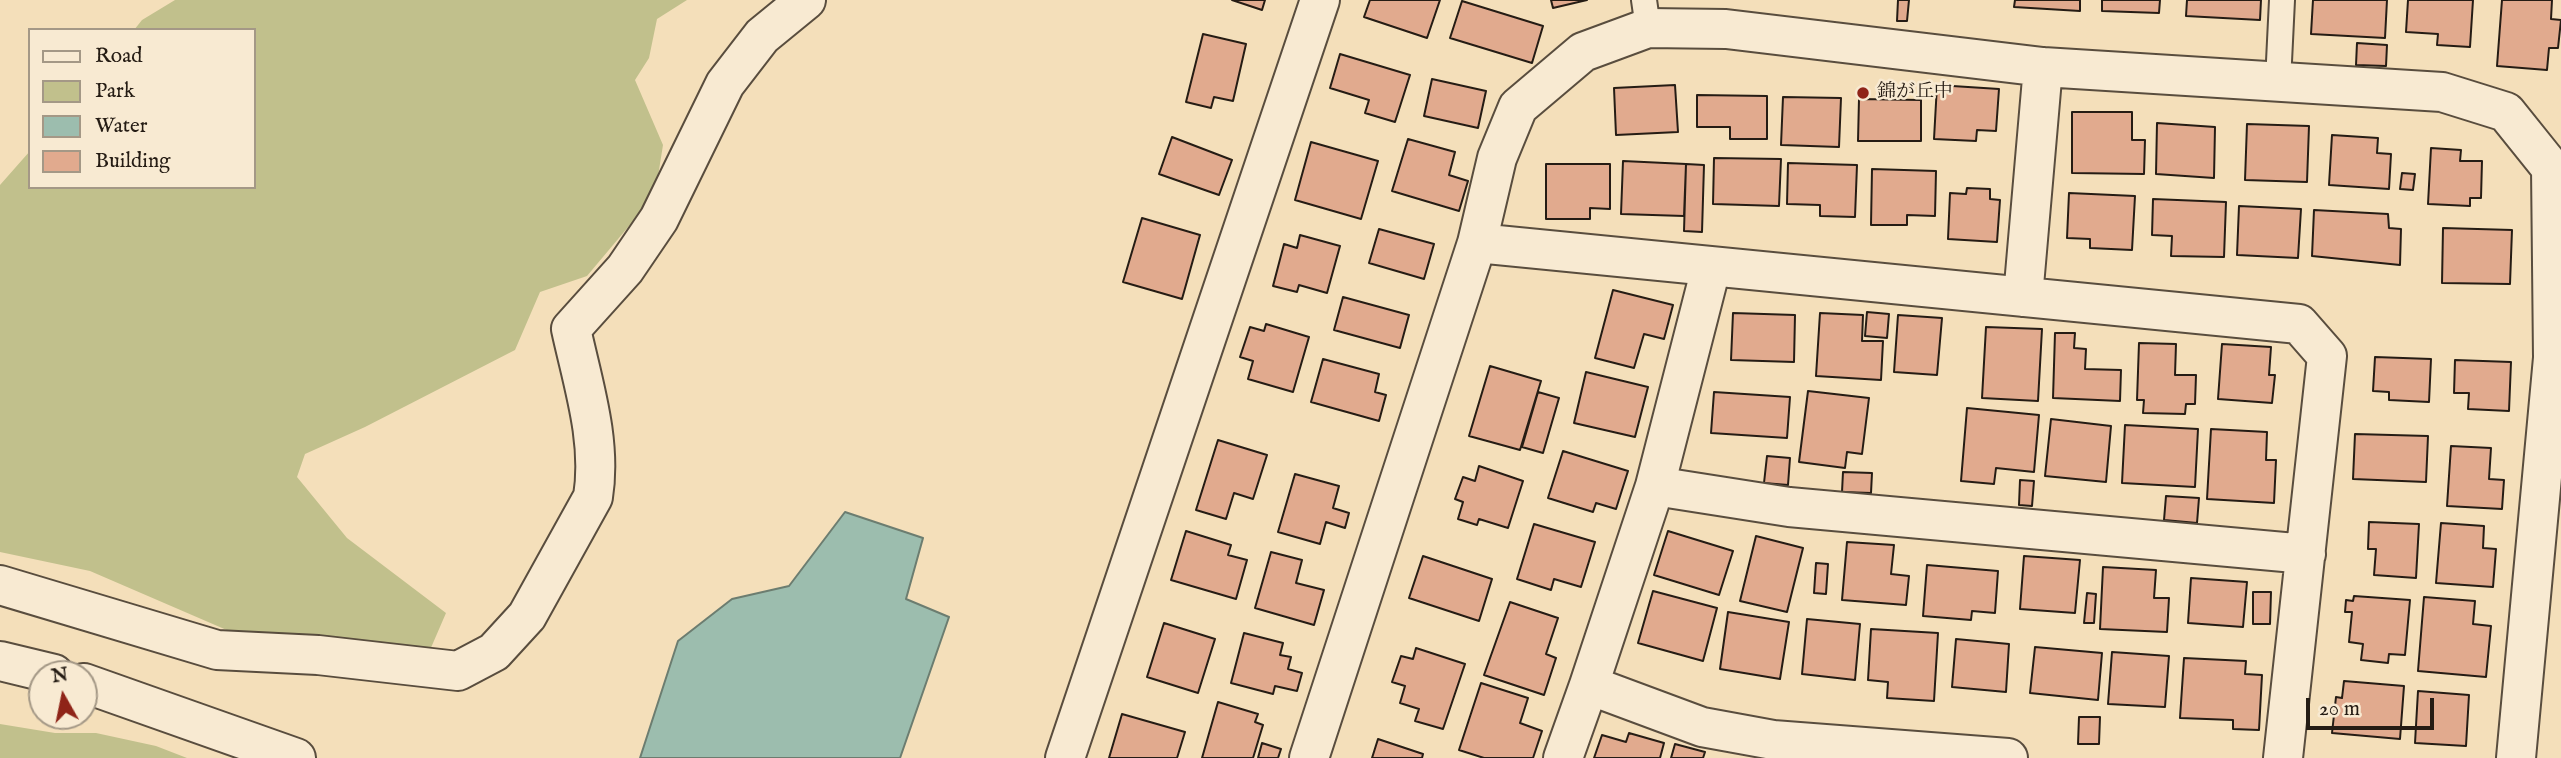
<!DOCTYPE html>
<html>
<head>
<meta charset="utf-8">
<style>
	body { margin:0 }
	#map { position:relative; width:2561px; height:758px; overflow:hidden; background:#f4dfba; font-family:"IM FELL English",serif }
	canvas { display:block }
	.legend { position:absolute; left:28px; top:28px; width:228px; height:161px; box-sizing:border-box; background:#f8ead2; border:2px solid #a49886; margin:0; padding:9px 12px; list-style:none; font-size:21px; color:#251c14 }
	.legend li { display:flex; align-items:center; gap:14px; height:35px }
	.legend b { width:35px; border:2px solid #a49886 }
	.north { position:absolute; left:28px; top:660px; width:70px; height:70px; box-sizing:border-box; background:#f8ead2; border:2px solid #a49886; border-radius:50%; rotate:351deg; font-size:19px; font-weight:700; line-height:28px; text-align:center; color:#251c14 }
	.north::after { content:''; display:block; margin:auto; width:24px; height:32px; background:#8f2418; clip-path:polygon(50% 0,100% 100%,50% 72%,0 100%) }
	.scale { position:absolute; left:2306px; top:698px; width:128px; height:32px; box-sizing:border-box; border:4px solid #251c14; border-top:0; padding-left:9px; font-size:21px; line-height:24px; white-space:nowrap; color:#251c14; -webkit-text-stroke:5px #f8ead2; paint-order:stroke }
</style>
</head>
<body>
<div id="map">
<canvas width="2561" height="758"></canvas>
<ul class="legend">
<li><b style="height:9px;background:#f8ead2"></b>Road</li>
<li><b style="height:19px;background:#c1c08c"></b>Park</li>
<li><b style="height:19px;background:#9cbdae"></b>Water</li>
<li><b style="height:19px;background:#e1aa8e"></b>Building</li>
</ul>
<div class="north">N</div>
<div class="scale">20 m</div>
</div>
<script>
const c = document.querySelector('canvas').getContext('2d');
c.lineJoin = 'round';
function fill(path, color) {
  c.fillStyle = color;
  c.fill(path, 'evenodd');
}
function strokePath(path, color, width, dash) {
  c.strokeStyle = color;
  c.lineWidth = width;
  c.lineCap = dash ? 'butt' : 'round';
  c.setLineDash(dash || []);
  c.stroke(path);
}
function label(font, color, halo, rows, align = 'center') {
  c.font = font + ' "IM FELL English","Noto Serif JP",serif';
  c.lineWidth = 5;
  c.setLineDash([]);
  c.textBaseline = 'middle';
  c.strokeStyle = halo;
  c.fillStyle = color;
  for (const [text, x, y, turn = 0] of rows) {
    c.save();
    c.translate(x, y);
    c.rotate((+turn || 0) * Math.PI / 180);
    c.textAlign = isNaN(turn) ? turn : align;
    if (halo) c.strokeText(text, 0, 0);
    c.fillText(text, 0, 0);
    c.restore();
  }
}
const green = new Path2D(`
	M175,0H687L657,19L649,58L635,80L663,145L655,195L587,276L540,292L515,350L365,427L305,454L297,477L347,538L446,613L430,650L229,631L90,571L0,552V185L30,151V187H254V30H134L142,20Z
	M0,724L55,733H96L156,746L187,758H0Z`);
const water = new Path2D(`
	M845,512L923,538L906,599L949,617L900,758H640L678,641L732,599L789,586Z`);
const building = new Path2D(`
	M1232,0H1265L1262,10Z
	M1370,0H1440L1427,38L1364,17Z
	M1551,0H1587L1553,8Z
	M1898,0H1909L1907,21H1897Z
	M2015,0H2080V11L2014,7Z
	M2102,0H2160L2159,13L2102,11Z
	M2187,0H2261L2260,20L2186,16Z
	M2313,0H2387L2385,38L2311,34Z
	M2408,0H2473L2470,47L2437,45L2438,34L2406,32Z
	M2502,0H2552L2551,19L2561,20L2558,48H2549L2547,70L2497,66Z
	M1462,1L1543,26L1532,63L1450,38Z
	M1203,34L1246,44L1233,101L1214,97L1211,108L1186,102Z
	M2357,43L2387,45L2386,66L2356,65Z
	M1340,54L1410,75L1395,122L1365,113L1369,100L1330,88Z
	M1432,79L1486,91L1478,128L1424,116Z
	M1675,85L1678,132L1616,135L1614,88Z
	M1937,85L1999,89L1996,131L1977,130L1976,141L1934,139Z
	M1697,95L1767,96V139H1730V127H1697Z
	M1783,97L1841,98L1839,147L1781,145Z
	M1859,99L1921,100V141H1858Z
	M2072,112H2132V140H2145L2144,174L2072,173Z
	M2157,123L2215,127L2214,178L2156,174Z
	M2247,124L2309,126L2307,182L2245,180Z
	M2332,135L2378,138L2377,153L2391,154L2389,189L2329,185Z
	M1172,137L1232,160L1219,195L1159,174Z
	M1408,139L1455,152L1449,175L1468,181L1459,211L1392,191Z
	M1311,142L1378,161L1361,219L1295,200Z
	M2431,148L2461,150L2460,161H2482L2481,198H2470V206L2428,204Z
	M1714,158L1781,159L1779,206L1713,204Z
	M1623,161L1686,164L1684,216L1621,214Z
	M1788,163L1857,165L1855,217L1820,216V205L1787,204Z
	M1546,164H1610V209L1590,208V219H1546Z
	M1686,164L1704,165L1702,232L1684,231Z
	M1872,169L1936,171L1935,216L1907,215V225H1871Z
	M2402,173L2415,174L2413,190L2400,189Z
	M1967,188L1990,189V199L2000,200L1997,242L1948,239L1950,193L1966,194Z
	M2069,193L2135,196L2132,250L2090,248V239L2067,238Z
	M2153,199L2226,202L2224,257L2171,256L2172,236L2152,235Z
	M2239,206L2301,209L2298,258L2237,255Z
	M2314,210L2388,214L2389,228L2401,229L2400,265L2312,256Z
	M1142,218L1200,235L1182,299L1123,282Z
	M2443,228L2512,230L2510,284L2442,283Z
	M1379,229L1434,244L1424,279L1369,263Z
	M1300,235L1340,246L1327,293L1299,285L1297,292L1273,286L1284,244L1297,248Z
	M1613,290L1673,305L1664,339L1644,334L1634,368L1595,358Z
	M1343,297L1409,315L1400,348L1334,330Z
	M1867,312L1889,314L1887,338L1865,336Z
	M1733,313L1795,315L1794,362L1731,360Z
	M1820,313L1863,315L1862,341H1883L1881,380L1816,376Z
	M1898,315L1942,318L1937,375L1894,372Z
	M1266,324L1309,337L1293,392L1248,379L1253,361L1240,357L1250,327L1264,331Z
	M1986,327L2042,329L2038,401L1982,398Z
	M2055,333H2075L2074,348L2086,349L2085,369L2121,370L2120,401L2053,398Z
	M2139,343L2176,344L2175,375H2196L2195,404H2186L2185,414L2143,413L2144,400H2137Z
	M2222,344L2271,347L2269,375H2275L2272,403L2218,399Z
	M2375,357L2431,359L2429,402L2389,400V392L2373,391Z
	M1323,359L1379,374L1375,392L1386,395L1379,421L1311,402Z
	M2455,360L2511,362L2509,411L2468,409L2469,393H2454Z
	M1490,366L1541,381L1520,450L1469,436Z
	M1586,372L1648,387L1635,437L1574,423Z
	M1808,391L1869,398L1862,454L1847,452L1845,468L1799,462Z
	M1538,392L1559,398L1543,453L1522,447Z
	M1714,392L1790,397L1787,438L1711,433Z
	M1967,408L2039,415L2034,472L1996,468L1994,484L1961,481Z
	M2051,419L2111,426L2106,482L2045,476Z
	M2125,425L2198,429L2195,487L2122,483Z
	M2211,429L2267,432L2266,460H2276L2274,503L2207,499Z
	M2355,434L2428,436L2426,482L2353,479Z
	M1218,440L1267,455L1253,499L1234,493L1226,519L1196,510Z
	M2451,446L2491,448L2489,479L2504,480L2502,509L2447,506Z
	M1563,451L1628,471L1616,509L1596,503L1593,512L1548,498Z
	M1767,456L1790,458L1788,485L1764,483Z
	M1479,466L1523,481L1508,528L1479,519L1477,525L1458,519L1463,502L1455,499L1463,477L1475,481Z
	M1843,472L1872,473L1871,493L1842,492Z
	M1295,474L1339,486L1333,508L1349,513L1345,528L1326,522L1320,544L1278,532Z
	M2020,480L2034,481L2032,506L2019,505Z
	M2166,496L2199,498L2197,523L2164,520Z
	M2369,522L2419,524L2416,578L2374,575L2376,549H2368Z
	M2441,523L2484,526L2483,548L2496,549L2493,587L2436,583Z
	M1534,524L1595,542L1581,587L1554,579L1551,590L1517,579Z
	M1186,531L1231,545L1228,555L1247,560L1236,599L1171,580Z
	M1668,531L1733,551L1719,595L1654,575Z
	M1756,536L1803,548L1787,612L1740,601Z
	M1847,542L1894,545L1891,574L1909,576L1906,605L1842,600Z
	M1271,552L1302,560L1296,583L1324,590L1314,625L1255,608Z
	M1423,556L1492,579L1479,621L1409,598Z
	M2024,556L2080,560L2075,613L2020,609Z
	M1816,563L1828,564L1826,594L1814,593Z
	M1927,565L1998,571L1995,613L1972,611L1971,620L1923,616Z
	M2103,567L2156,570L2154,598H2169L2167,632L2100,629Z
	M2191,578L2247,582L2243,627L2188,623Z
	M1653,591L1717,608L1703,661L1638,643Z
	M2253,592H2271L2270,624H2253Z
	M2087,593L2096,594L2094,623H2084Z
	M2354,596L2410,600L2405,655L2389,654L2388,663L2361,660L2363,644L2349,642L2352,612H2345L2346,600L2353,601Z
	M2424,597L2475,601L2473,624L2491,626L2486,677L2418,671Z
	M1510,602L1558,618L1546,654L1556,658L1544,695L1484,675Z
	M1728,612L1789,622L1780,679L1720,669Z
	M1807,619L1860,624L1855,680L1802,674Z
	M1164,623L1215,639L1198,693L1147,677Z
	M1871,629L1938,633L1934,701L1887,698L1888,682L1868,680Z
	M1244,633L1283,643L1280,655L1291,657L1288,669L1302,673L1297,691L1275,686L1273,694L1231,683Z
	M1956,639L2009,644L2006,692L1952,687Z
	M2035,647L2102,653L2098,700L2030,693Z
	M1416,648L1465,664L1443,729L1415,721L1419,709L1400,703L1405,686L1392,682L1401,656L1413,659Z
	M2112,652L2169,656L2165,707L2108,704Z
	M2184,658L2246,661L2245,674L2262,675L2259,730L2233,729V720L2180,718Z
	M2344,681L2404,686L2400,739L2332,733L2336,697L2342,698Z
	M1481,683L1528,698L1520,723L1542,731L1533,758H1484L1459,750Z
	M2418,691L2469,695L2466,746L2415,743Z
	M1218,702L1258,714L1255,722L1263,725L1253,758H1202Z
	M1122,714L1185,732L1177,758H1109Z
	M2079,717H2100L2099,744H2078Z
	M1629,733L1664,743L1660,758H1594L1602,735L1626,742Z
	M1378,739L1423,754L1422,758H1372Z
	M1262,743L1281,749L1278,758H1258Z
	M1675,744L1705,752L1703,758H1671Z`);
const service = new Path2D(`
	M1644,0L1648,28
	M2278,82L2282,0`);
const minor = new Path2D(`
	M1477,243L2299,324L2327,356L2283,758
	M2023,297L2043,67
	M1655,486L1789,507L2306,554
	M0,585L217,650L318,655L458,671L494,652L527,616L593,497C602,441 583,384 571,329L625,269L659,219L725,84L762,36L806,0
	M1589,685L1702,727L1773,740L2008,758
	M1065,758L1320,0
	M1309,758L1477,243L1497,158L1518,107L1583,52L1648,28L1726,29L2043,67L2442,92L2506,112L2551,168L2553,358L2516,758
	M1563,758L1589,685L1655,486L1711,268`);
const tertiary = new Path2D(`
	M0,661L54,674
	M84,683L296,758`);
const markers = [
	[1863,93,7,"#8f2418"]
];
const poiNames = [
	["錦が丘中",1877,93]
];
fill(green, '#c1c08c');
fill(water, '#9cbdae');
strokePath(water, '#6c7d70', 2);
fill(building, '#e1aa8e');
strokePath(building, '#251c14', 2);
strokePath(service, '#594d3e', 28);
strokePath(minor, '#594d3e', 42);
strokePath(tertiary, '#594d3e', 42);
strokePath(service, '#f8ead2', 24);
strokePath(minor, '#f8ead2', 38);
strokePath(tertiary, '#f8ead2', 38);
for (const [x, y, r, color] of markers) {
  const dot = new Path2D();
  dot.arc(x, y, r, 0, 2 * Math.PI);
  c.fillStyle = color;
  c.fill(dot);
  strokePath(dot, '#f8ead2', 2.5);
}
label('19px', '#251c14', '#f8ead2', poiNames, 'left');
</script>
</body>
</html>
